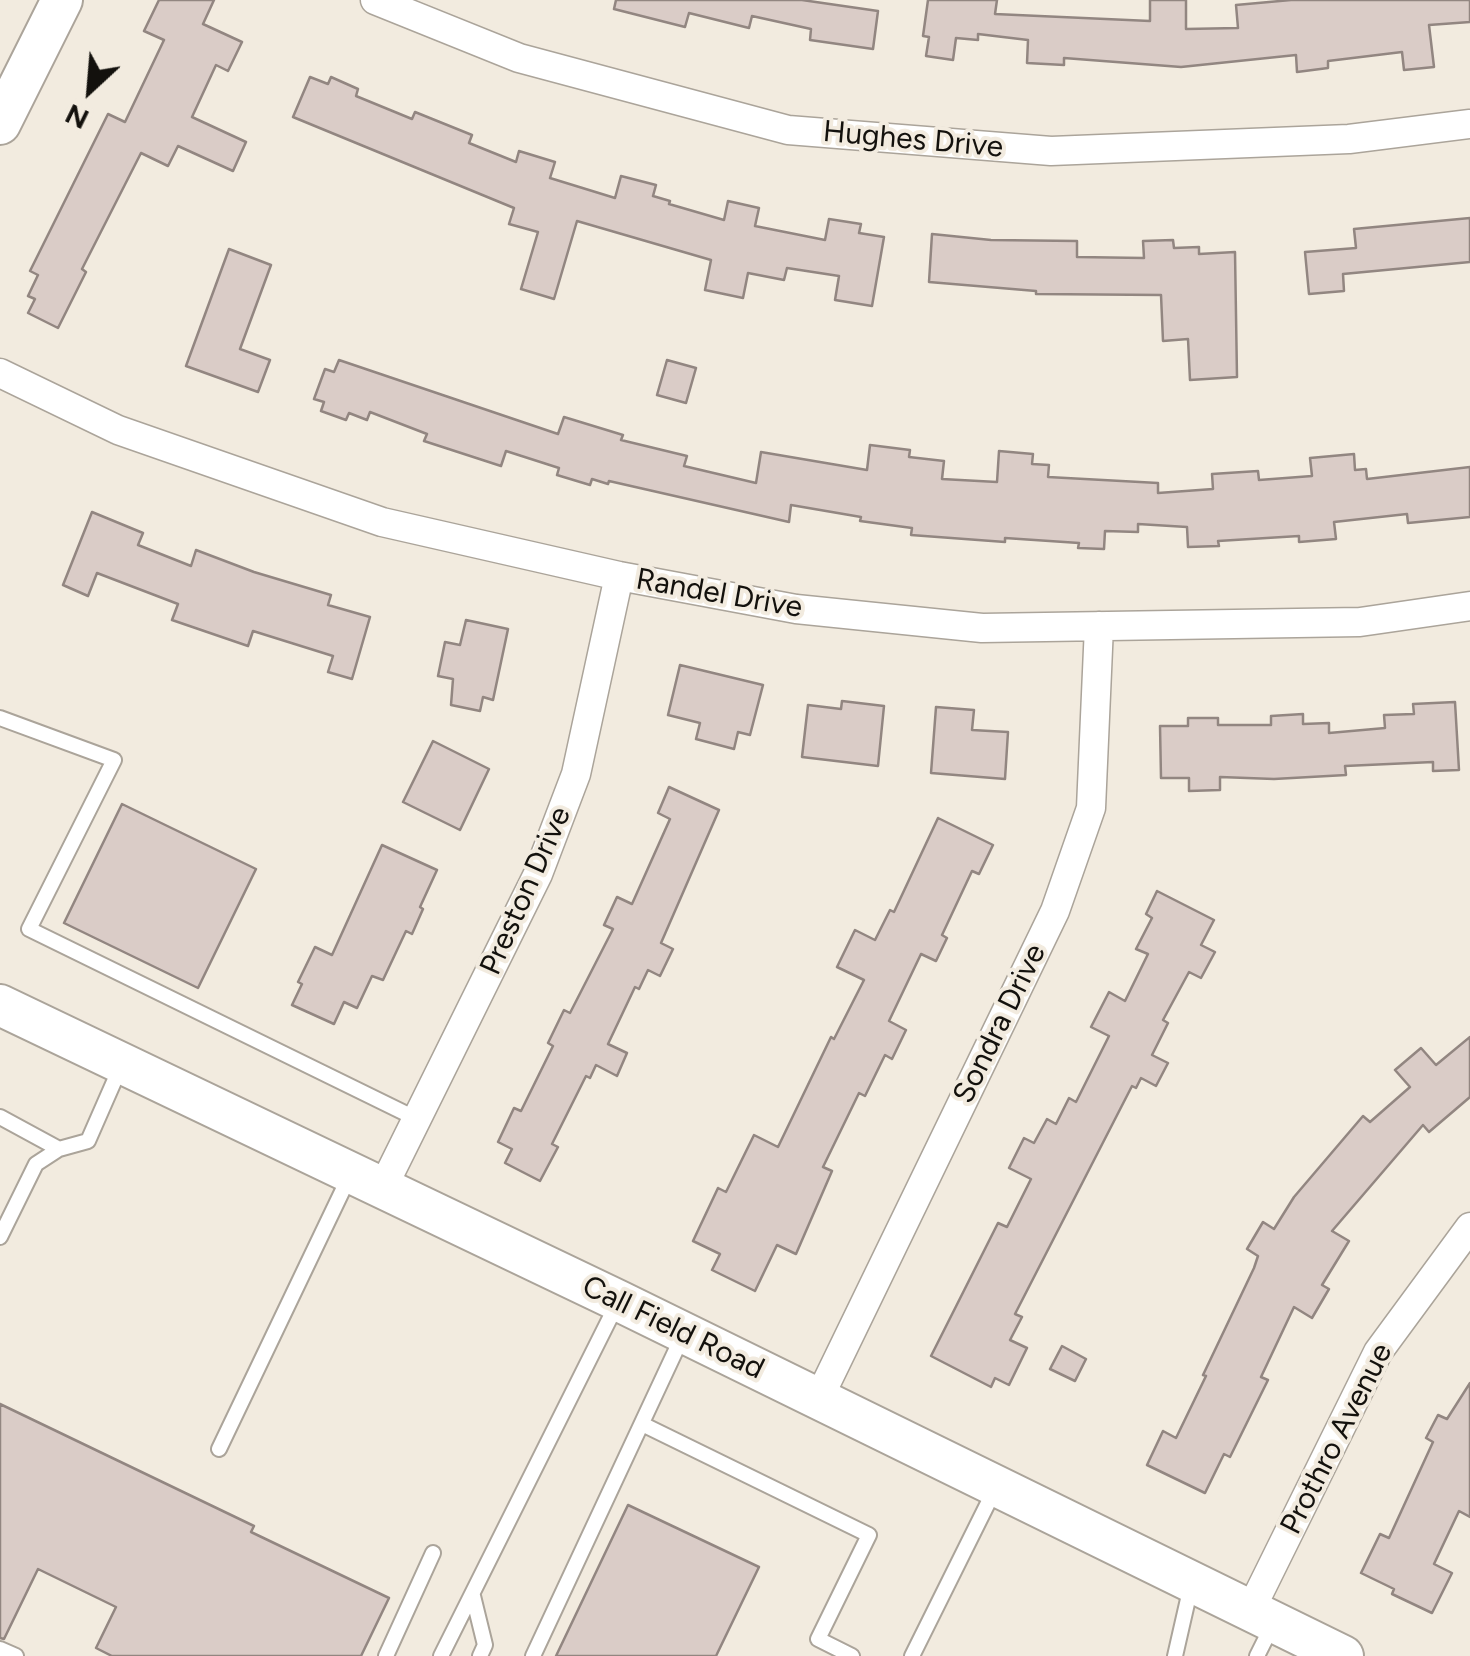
<!DOCTYPE html>
<html>
<head>
<meta charset="utf-8">
<style>
	body { margin:0 }
	#map { position:relative; width:1470px; height:1656px; overflow:hidden; background:#f2ebdf; font-family:Figtree,sans-serif }
	canvas { display:block }
	.north { position:absolute; left:40px; top:40px; width:100px; height:100px; -webkit-text-stroke:8px #f2ebdf; paint-order:stroke; rotate:206deg; font-size:28px; font-weight:700; line-height:40px; text-align:center; color:#13110d }
	.north::after { content:''; display:block; margin:auto; width:35px; height:45px; background:#13110d; clip-path:polygon(50% 0,100% 100%,50% 72%,0 100%) }
</style>
</head>
<body>
<div id="map">
<canvas width="1470" height="1656"></canvas>
<div class="north">N</div>
</div>
<script>
const c = document.querySelector('canvas').getContext('2d');
c.lineJoin = 'round';
function fill(path, color) {
  c.fillStyle = color;
  c.fill(path, 'evenodd');
}
function strokePath(path, color, width, dash) {
  c.strokeStyle = color;
  c.lineWidth = width;
  c.lineCap = dash ? 'butt' : 'round';
  c.setLineDash(dash || []);
  c.stroke(path);
}
function label(font, color, halo, rows, align = 'center') {
  c.font = font + ' Figtree,sans-serif';
  c.lineWidth = 8;
  c.setLineDash([]);
  c.textBaseline = 'middle';
  c.strokeStyle = halo;
  c.fillStyle = color;
  for (const [text, x, y, turn = 0] of rows) {
    c.save();
    c.translate(x, y);
    c.rotate((+turn || 0) * Math.PI / 180);
    c.textAlign = isNaN(turn) ? turn : align;
    if (halo) c.strokeText(text, 0, 0);
    c.fillText(text, 0, 0);
    c.restore();
  }
}
const building = new Path2D(`
	M159,0H214L203,24L242,42L228,71L216,65L192,117L246,142L233,171L178,146L168,166L141,153L82,269L86,272L58,328L28,313L35,299L28,296L38,275L30,271L108,114L125,122L164,40L144,31Z
	M616,0H802L878,11L873,49L810,40L811,29L752,16L749,28L689,13L685,27L614,9Z
	M928,0H997L995,14L1150,21V0H1186V29L1238,28L1236,5L1291,0H1470V22L1429,25L1434,67L1404,70L1402,52L1328,61V68L1297,72L1296,55L1181,67L1064,58V65L1027,63L1028,40L978,34V40L956,38L953,60L926,56L929,37L923,36Z
	M310,77L328,84L331,77L358,89L356,96L412,119L415,112L472,135L469,143L516,162L519,151L555,162L550,178L615,198L621,176L656,185L653,196L670,201L669,204L724,220L728,201L759,208L755,226L825,240L829,219L861,224L859,233L884,237L872,306L835,300L839,276L787,268L784,280L748,273L743,298L705,290L711,260L577,221L554,299L521,289L538,232L509,224L514,208L293,117Z
	M1470,218V262L1343,274L1344,291L1309,294L1305,252L1356,248L1354,229Z
	M932,234L991,240L1077,241V257L1144,258L1143,241L1173,240L1174,248L1199,247V254L1235,252L1237,377L1190,380L1188,339L1163,341L1161,295L1036,294V291L929,282Z
	M229,249L271,265L240,349L270,360L258,392L186,366Z
	M339,360L558,434L564,417L623,435L621,440L687,456L684,466L756,483L761,452L867,470L870,445L910,450L909,457L944,461L942,479L997,482L999,451L1033,454L1032,464L1049,465L1048,477L1158,483V493L1213,489L1212,474L1258,471L1259,480L1312,476L1310,458L1354,454L1355,470L1366,469L1367,479L1470,467V517L1408,523L1407,514L1334,522L1336,539L1299,542V536L1218,541L1219,546L1188,547L1187,527L1138,524V532L1105,531L1104,549L1078,548L1079,543L1005,538V542L911,535L912,528L860,521L861,517L791,505L789,522L609,481L608,484L592,479L590,485L557,475L559,468L506,451L501,466L424,441L427,434L370,412L367,420L349,413L346,420L321,411L324,402L314,399L325,369L334,372Z
	M667,360L696,368L686,403L657,395Z
	M92,512L143,533L138,545L191,566L196,550L254,572L331,595L328,605L370,617L352,679L328,672L333,656L253,631L248,646L172,620L178,604L97,573L88,596L63,585Z
	M466,620L508,629L493,700L483,697L480,711L451,705L453,679L438,676L445,642L460,645Z
	M680,665L763,685L750,735L738,732L734,749L696,739L700,723L668,715Z
	M842,701L884,706L878,766L802,757L808,705L841,709Z
	M1455,702L1459,770L1433,771V762L1345,766L1346,775L1274,779L1220,777V790L1189,791V778H1161L1160,726H1188V718H1218V725H1271V716L1303,714V724L1329,723V733L1385,728L1384,715L1414,714L1413,704Z
	M936,707L974,710L972,730L1008,732L1005,779L931,773Z
	M433,741L489,769L460,830L403,802Z
	M669,787L719,810L661,943L673,949L660,976L648,970L639,989L635,987L608,1044L627,1053L617,1076L596,1065L590,1078L586,1076L552,1144L558,1147L540,1181L505,1163L512,1149L498,1142L514,1108L521,1111L553,1046L548,1043L564,1010L570,1013L613,929L604,925L617,897L632,904L670,819L658,813Z
	M122,804L256,869L198,988L64,923Z
	M938,818L993,845L979,874L972,871L942,935L947,938L936,961L921,954L889,1021L906,1030L892,1059L885,1055L865,1096L859,1093L823,1167L832,1171L796,1254L777,1245L755,1291L712,1270L720,1254L693,1241L718,1188L726,1192L754,1135L778,1147L831,1037L834,1039L864,980L837,967L855,930L875,940L890,910L894,912Z
	M382,845L437,870L420,907L423,909L412,934L406,931L383,980L372,976L357,1008L344,1002L334,1024L292,1005L302,984L298,982L315,947L332,955Z
	M1157,891L1214,920L1201,945L1215,952L1201,978L1189,972L1163,1020L1168,1023L1152,1055L1168,1063L1156,1086L1141,1078L1136,1088L1132,1086L1015,1314L1022,1317L1010,1340L1027,1348L1009,1385L995,1378L991,1387L931,1356L998,1223L1007,1227L1031,1179L1009,1168L1024,1138L1034,1143L1047,1119L1056,1124L1069,1098L1076,1102L1109,1036L1091,1027L1109,992L1125,1001L1148,954L1136,949L1152,918L1146,914Z
	M1470,1037V1097L1429,1132L1423,1125L1332,1231L1349,1241L1322,1285L1329,1289L1312,1318L1294,1307L1261,1377L1268,1380L1230,1457L1224,1454L1205,1493L1147,1465L1163,1431L1176,1438L1206,1376L1203,1375L1254,1268L1258,1256L1247,1249L1263,1222L1274,1229L1294,1197L1363,1116L1370,1122L1410,1087L1395,1070L1421,1048L1436,1065Z
	M1062,1346L1086,1359L1075,1381L1050,1369Z
	M1470,1383V1517L1459,1511L1434,1564L1452,1573L1432,1613L1392,1594L1394,1589L1361,1573L1380,1534L1389,1538L1433,1442L1426,1438L1438,1415L1447,1419Z
	M0,1404L254,1526L251,1532L389,1598L361,1656H112L96,1648L116,1607L38,1569L4,1639L0,1638Z
	M628,1505L759,1567L716,1656H556Z`);
const lane = new Path2D(`
	M0,718L114,760L29,929L417,1119
	M0,1117L59,1149
	M0,1237L36,1164L59,1149L88,1141L120,1068
	M642,1424L869,1535L818,1639L852,1656
	M219,1449L350,1175
	M473,1596L485,1645L480,1656
	M0,1649L16,1656
	M386,1656L433,1553
	M441,1656L618,1302
	M533,1656L683,1335
	M912,1656L994,1491
	M1175,1656L1191,1586
	M1257,1656L1272,1626`);
const street = new Path2D(`
	M375,0L519,58L788,130L1051,151L1349,139L1470,124
	M0,373L118,430L382,522L619,576L796,609L982,628L1360,622L1470,606
	M383,1187L538,874L576,774L619,576
	M818,1400L1055,911L1091,808L1099,626
	M1251,1609L1378,1352L1470,1227`);
const secondary = new Path2D(`
	M0,124L62,0
	M0,1005L619,1301L1343,1656`);
const streetNames = [
	["Hughes Drive",913,140,5],
	["Randel Drive",719,594,10],
	["Preston Drive",526,891,-66],
	["Sondra Drive",1000,1024,-64],
	["Call Field Road",673,1328,26],
	["Prothro Avenue",1337,1439,-63]
];
fill(building, '#daccc7');
strokePath(building, '#928681', 2.5);
strokePath(lane, '#aba49a', 18);
strokePath(street, '#aba49a', 31);
strokePath(secondary, '#aba49a', 44);
strokePath(lane, '#fff', 14);
strokePath(street, '#fff', 28);
strokePath(secondary, '#fff', 40);
label('30px', '#13110d', '#f2ebdf', streetNames);
</script>
</body>
</html>
